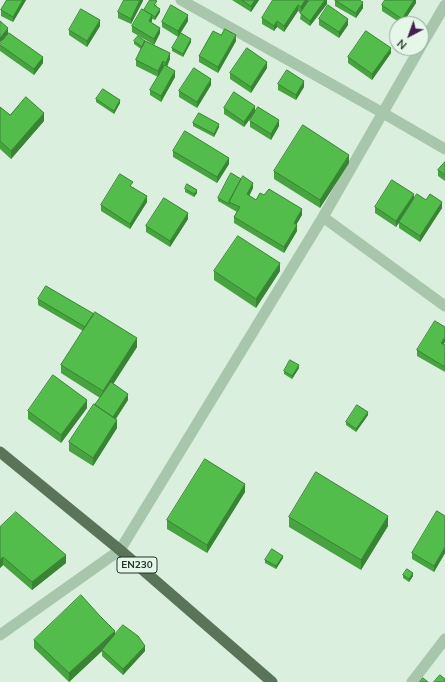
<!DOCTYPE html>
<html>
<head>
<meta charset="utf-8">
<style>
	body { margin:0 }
	#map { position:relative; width:445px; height:682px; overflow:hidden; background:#daefde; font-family:Mulish,sans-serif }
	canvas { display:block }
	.north { position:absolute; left:389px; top:16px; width:40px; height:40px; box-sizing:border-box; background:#e5f7e9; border:1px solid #99a99b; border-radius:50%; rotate:221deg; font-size:11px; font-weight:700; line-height:16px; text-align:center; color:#273327 }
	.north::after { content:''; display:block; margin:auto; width:14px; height:18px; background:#451f51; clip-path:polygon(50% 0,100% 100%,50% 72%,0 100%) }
</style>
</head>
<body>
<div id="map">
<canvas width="445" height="682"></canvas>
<div class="north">N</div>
</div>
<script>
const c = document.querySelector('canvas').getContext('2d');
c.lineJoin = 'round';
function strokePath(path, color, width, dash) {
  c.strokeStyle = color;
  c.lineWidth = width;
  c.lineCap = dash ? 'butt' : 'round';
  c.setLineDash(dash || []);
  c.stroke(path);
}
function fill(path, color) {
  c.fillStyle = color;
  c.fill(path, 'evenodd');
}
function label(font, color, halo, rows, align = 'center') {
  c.font = font + ' Mulish,sans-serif';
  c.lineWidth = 3;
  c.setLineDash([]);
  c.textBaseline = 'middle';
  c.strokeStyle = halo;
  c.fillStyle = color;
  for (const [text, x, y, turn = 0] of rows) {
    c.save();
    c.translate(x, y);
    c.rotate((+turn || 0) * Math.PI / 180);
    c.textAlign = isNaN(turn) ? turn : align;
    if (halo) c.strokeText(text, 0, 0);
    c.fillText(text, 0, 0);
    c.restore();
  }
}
const minor = new Path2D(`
	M181,0L383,113L445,149
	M421,46L445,5
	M323,217L445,306
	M0,635L120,550L323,217L420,48
	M412,682L445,639`);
const primary = new Path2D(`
	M0,452L120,550L272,682`);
const wall = new Path2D(`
	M7,0H26L13,22L1,16V10Z
	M143,0L131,24L118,18V12Z
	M232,0H259L251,12Z
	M309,0L301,12L327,0V4L310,26L300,19L301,13L298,11L284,32L277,27L274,31L262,24V18Z
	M335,0L363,8L356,18L335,6Z
	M416,0V3L402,24L382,11V5Z
	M157,4L156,6L160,12L155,20L152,19V21L151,22L160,33L154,45L132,32V26L144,10Z
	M319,19L348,25L339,38L319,25Z
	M188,21L178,37L162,27V22Z
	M100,26L87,47L69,35V30Z
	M221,35L236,41L218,73L199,62V56Z
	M134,41H145L170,59L167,66L175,77L161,102L150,95V90L158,77L136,66V60L141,49L134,44Z
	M191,42L183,57L172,51V48Z
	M0,45L43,63L34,75L0,51Z
	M391,53L372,80L348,63V57Z
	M267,68L251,93L230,79V73Z
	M278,84L304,87L296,100L278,90Z
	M211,85L197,108L179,97V91Z
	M96,99L120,103L114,114L96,102Z
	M0,107L10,115L44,121L11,159L0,149Z
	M224,108L255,112L244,127L224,114Z
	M250,121L279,126L271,140L250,127Z
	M193,123L219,127L214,137L193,126Z
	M173,151L229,164L217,183L173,157Z
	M445,162V181L438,176V170Z
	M349,163L320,208L274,179V171Z
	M133,187L147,202L130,229L101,211V205Z
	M253,188L249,196L256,200L302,215L296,224L297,231L284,253L234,223V217L237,212L218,201V198Z
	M185,189L197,193L194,197L185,192Z
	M414,199L426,200L442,208L420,242L399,228V223L396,227L375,213V207Z
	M188,219L170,247L146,232V226Z
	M214,271H280L256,308L214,280Z
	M38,299L137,347L113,384L128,400L116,419L117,428L93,466L69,451V442L100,398L61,373V365L83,331L38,305Z
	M445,342L444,344L445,345V372L417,356V350Z
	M299,368L292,379L284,374V371Z
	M87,408L61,443L28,419V411Z
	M368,415L356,432L346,425V422Z
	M245,492L207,553L167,529V520Z
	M445,516V553L434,572L412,559V553Z
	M289,517L388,526L361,570L289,527Z
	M0,527L66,563L32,590L3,565L0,568Z
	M283,558L276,569L265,563V560Z
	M403,575L413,576L409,582L403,578Z
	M115,634L145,651L123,675L102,656V651L69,682L34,648V640Z`);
const shadedWall = new Path2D(`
	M23,0H26L13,22V17Z
	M140,0H143V1L131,24V19Z
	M255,0H259L251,12V6Z
	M305,0H309L301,13V7Z
	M325,0H327V4L310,26V21Z
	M414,0H416V3L402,24V19Z
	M363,2V8L356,18V13Z
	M298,5V11L284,32V26Z
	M160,9V12L155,20V17Z
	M152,15V21L149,26V21Z
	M188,15V21L178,37V31Z
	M348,19V25L339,38V32Z
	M100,20V26L87,47V41Z
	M277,21V27L274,31V26Z
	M8,28V34L0,43V38Z
	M160,28V33L154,45V39Z
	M236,35V41L218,73V67Z
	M191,39V42L183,57V54Z
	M391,48V53L372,80V74Z
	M170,53V59L166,69V63Z
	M43,57V63L34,75V69Z
	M163,61V67L158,77V71Z
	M267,62V68L251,93V87Z
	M175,71V77L161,102V96Z
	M211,79V85L197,108V102Z
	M304,81V87L296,100V95Z
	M120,100V103L114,114V111Z
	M255,106V112L244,127V122Z
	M44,113V121L11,159V151Z
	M279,120V126L271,140V134Z
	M219,124V127L214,137V134Z
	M349,155V163L320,208V200Z
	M229,158V164L217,183V177Z
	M253,183V188L247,200V194Z
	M197,190V193L194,197V194Z
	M414,194V199L396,227V221Z
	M147,196V202L130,229V224Z
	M442,202V208L420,242V236Z
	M302,209V215L294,229V223Z
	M188,213V219L170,247V241Z
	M297,225V231L284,253V247Z
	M280,263V271L256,308V299Z
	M445,337V342L441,348V343Z
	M137,338V347L103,400V391Z
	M299,365V368L292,379V376Z
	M128,394V400L112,424V419Z
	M87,400V408L61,443V435Z
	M368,412V415L356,432V429Z
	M117,420V428L93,466V458Z
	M245,484V492L207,553V545Z
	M388,516V526L361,570V560Z
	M445,547V553L434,572V566Z
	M66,555V563L32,590V582Z
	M283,556V558L276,569V566Z
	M3,557V565L0,568V560Z
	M413,573V576L409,582V579Z
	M115,631V639L102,650V651L69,682V673Z
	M145,646V651L123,675V669Z`);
const building = new Path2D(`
	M7,0H23L13,17L1,10Z
	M124,0H140L131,19L118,12Z
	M150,0H154L157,1L154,5L160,9L155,17L144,10Z
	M242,0H255L251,6Z
	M273,0H305L301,7L298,5L284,26L277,21L274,26L262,18Z
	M310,0H325L310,21L300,13Z
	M335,0H359L363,2L356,13Z
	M385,0H414L402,19L382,5Z
	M171,5L188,15L178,31L162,22Z
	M328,5L348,19L339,32L319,19Z
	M81,9L100,20L87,41L69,30Z
	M142,9L152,15L149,21L160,28L154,39L132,26Z
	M0,21L8,28L0,38Z
	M225,29L236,35L218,67L199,56L213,31L221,35Z
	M366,31L391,48L372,74L348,57Z
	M9,33L43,57L34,69L0,45Z
	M181,33L191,39L183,54L172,48Z
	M138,36L145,41L142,47L134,41Z
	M145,41L170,53L166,63L163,61L158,71L136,60Z
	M247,48L267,62L251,87L230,73Z
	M165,65L175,71L161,96L150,90Z
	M194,68L211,79L197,102L179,91Z
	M287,70L304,81L296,95L278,84Z
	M103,89L120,100L114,111L96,99Z
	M234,92L255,106L244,122L224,108Z
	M26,97L44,113L11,151L0,141V107L10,115Z
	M258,107L279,120L271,134L250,121Z
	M199,113L219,124L214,134L193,123Z
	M303,125L349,155L320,200L274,171Z
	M185,131L229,158L217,177L173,151Z
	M445,162V175L438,170Z
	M231,173L241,179L229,202V204L218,198Z
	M120,174L133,182L130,186L147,196L130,224L101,205Z
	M243,176L253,183L247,194L256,200L260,193L264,195L269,189L302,209L294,223L297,225L284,247L234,217L240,207L229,202Z
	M392,180L414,194L396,221L375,207Z
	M187,184L197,190L194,194L185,189Z
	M417,194L426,200L430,194L442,202L420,236L399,222Z
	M164,198L188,213L170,241L146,226Z
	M238,236L280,263L256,299L214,271Z
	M46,286L94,314L85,327L38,299Z
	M95,312L137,338L103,391L61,365Z
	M435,321L445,327V337L441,343L445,345V367L417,350Z
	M290,360L299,365L292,376L284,371Z
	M53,375L87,400L61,435L28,411Z
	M111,382L128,394L113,417L95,405Z
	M94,404L117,420L93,458L69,442Z
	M357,405L368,412L356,429L346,422Z
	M205,459L245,484L207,545L167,520Z
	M316,472L388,516L361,560L289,517Z
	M437,511L445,516V547L434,566L412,553Z
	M16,512L66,555L32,582L3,557L0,560V527Z
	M272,549L283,556L276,566L265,560Z
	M407,569L413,573L409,579L403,575Z
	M81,595L100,616L115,631L69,673L34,640Z
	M123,625L138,636L145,646L123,669L102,650Z
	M440,675L445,679V682H434Z
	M423,678L428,682H420Z`);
const shields = [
	[137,565,40]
];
const shieldNames = [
	["EN230",137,565]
];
strokePath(minor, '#a7c6ab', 11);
strokePath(primary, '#597459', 11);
fill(wall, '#47a340');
fill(shadedWall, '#398434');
fill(building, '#52bd4a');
strokePath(building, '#398434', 1);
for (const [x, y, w] of shields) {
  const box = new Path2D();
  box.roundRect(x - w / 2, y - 8, w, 16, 3);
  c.fillStyle = '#e5f7e9';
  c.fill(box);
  strokePath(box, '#273327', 1);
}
label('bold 10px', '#273327', null, shieldNames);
</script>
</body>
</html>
